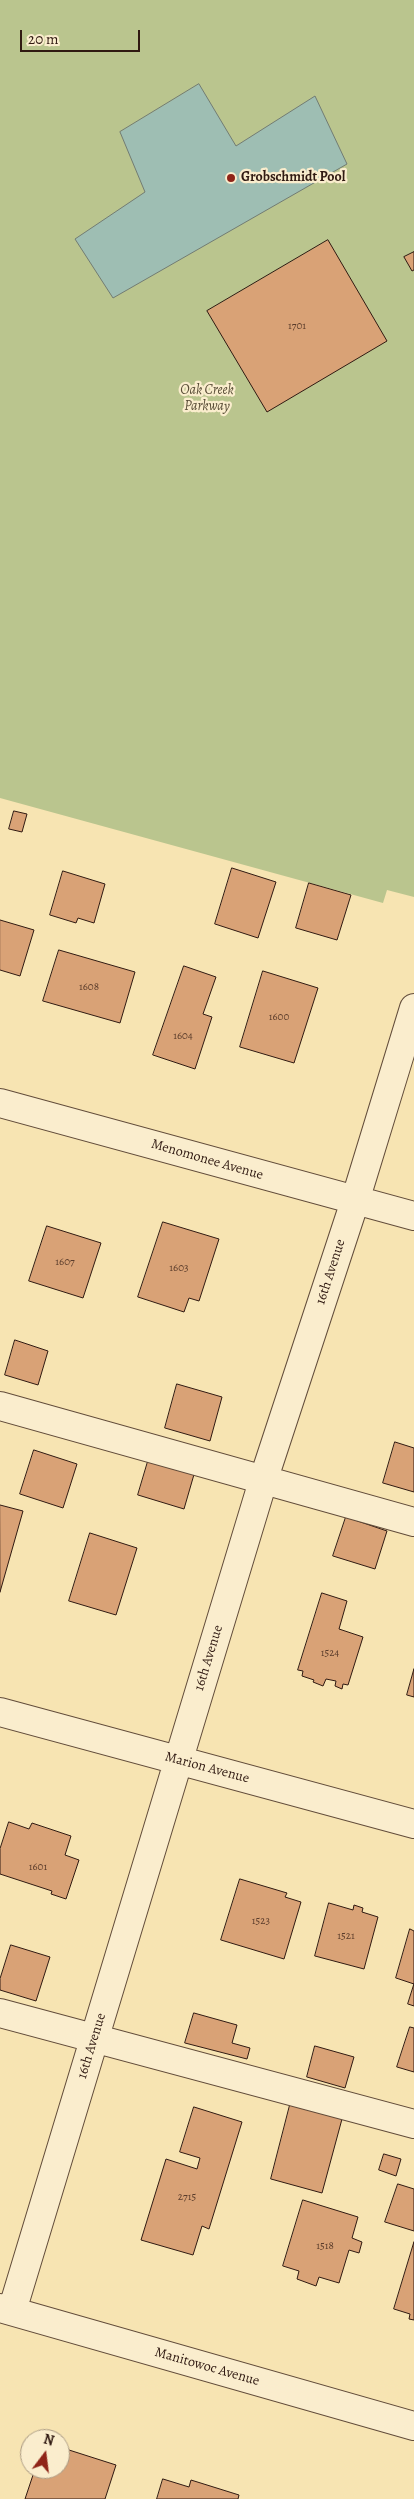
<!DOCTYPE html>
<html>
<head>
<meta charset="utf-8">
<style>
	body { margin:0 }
	#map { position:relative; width:414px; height:2499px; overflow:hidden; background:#f7e4b2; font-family:Alegreya,serif }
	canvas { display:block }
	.north { position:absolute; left:20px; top:2429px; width:50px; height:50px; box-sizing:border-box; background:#faedcd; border:1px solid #a99982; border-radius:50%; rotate:15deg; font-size:14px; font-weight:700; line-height:20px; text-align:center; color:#301a12 }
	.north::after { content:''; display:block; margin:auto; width:18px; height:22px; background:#8f2418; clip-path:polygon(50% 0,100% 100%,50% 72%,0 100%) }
	.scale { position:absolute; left:20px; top:30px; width:120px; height:22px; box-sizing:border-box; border:2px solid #301a12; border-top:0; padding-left:6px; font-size:15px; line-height:18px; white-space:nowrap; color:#301a12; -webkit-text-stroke:4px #faedcd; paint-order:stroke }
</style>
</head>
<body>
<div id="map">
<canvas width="414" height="2499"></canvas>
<div class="north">N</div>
<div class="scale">20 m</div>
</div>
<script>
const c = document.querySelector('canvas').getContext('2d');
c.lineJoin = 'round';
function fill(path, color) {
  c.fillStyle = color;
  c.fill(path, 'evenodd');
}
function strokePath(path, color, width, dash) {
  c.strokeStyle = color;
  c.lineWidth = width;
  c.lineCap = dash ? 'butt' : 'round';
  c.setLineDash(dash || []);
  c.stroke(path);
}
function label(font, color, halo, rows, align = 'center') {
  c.font = font + ' Alegreya,serif';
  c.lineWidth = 4.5;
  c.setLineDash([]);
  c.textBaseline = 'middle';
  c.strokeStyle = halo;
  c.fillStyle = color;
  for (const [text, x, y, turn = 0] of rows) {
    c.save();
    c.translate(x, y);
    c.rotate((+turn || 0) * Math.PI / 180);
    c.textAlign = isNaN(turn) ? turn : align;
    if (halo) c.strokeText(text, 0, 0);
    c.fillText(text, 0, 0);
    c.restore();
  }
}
const green = new Path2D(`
	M0,0H414V897L387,890L383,903L0,798Z`);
const water = new Path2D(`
	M199,84L236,146L315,96L347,164L113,298L75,239L145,192L120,132Z`);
const building = new Path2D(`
	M328,240L387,341L267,412L207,311Z
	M414,252V270L412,271L404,257Z
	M14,811L27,814L22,832L9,829Z
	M232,868L276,882L258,938L215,924Z
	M63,871L105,884L94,923L78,918L76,923L50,915Z
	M309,883L351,895L337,940L296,928Z
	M0,920L34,930L20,976L0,970Z
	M59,950L135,972L120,1023L43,1001Z
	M184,966L216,977L203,1014L212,1017L195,1069L153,1055Z
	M263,971L318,988L294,1063L240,1047Z
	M163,1222L219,1239L199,1301L189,1298L184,1312L138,1297Z
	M47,1226L101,1243L83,1298L29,1281Z
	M15,1340L48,1351L38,1385L5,1375Z
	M177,1384L222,1397L210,1441L165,1428Z
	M395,1442L414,1448V1492L383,1483Z
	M34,1450L77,1464L63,1508L20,1494Z
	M149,1458L195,1471L184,1509L138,1495Z
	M0,1505L23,1511L0,1592Z
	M346,1517L387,1531L375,1569L333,1556Z
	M90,1533L137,1548L116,1615L69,1601Z
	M322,1593L347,1601L339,1629L363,1637L348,1685L343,1684L342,1689L335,1686L336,1681L326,1679L323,1686L313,1682L314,1680L302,1676L303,1671L298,1670Z
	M414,1669V1697L407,1695Z
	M9,1822L29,1829L32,1823L71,1836L65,1855L79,1860L66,1899L51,1894L52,1891L0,1874V1849Z
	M240,1879L287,1893L285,1897L301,1902L284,1959L221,1940Z
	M329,1903L353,1910L354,1905L363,1908L362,1912L378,1917L364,1969L315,1956Z
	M410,1929L414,1931V1984L396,1978Z
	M11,1945L50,1957L36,2001L0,1990V1979Z
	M414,1984V2006L408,2004Z
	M194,2013L237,2025L232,2043L250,2048L247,2059L185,2043Z
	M410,2027L414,2028V2072L397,2067Z
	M315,2046L354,2057L345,2088L307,2077Z
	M290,2105L342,2119L322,2193L271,2179Z
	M194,2107L242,2122L209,2229L202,2226L193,2255L141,2240L166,2159L197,2169L200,2158L180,2152Z
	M384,2154L401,2159L396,2176L379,2170Z
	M398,2184L414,2189V2231L385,2222Z
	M303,2200L358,2217L352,2238L362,2242L359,2253L349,2250L339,2283L319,2277L316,2286L297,2279L299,2271L283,2266Z
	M414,2242V2320L409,2319L410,2314L394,2309Z
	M69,2450L116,2465L105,2499H25L35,2469H60V2454L67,2457Z
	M163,2479L189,2487L191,2480L239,2495L238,2499H157Z`);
const minor = new Path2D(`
	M0,1103L414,1216
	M0,1406L414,1522
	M0,1712L414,1824
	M0,2013L414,2124
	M0,2308L414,2426
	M12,2311L263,1481L355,1201L414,1008`);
const markers = [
	[231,178,5,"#8f2418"]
];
const numberNames = [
	["1701",297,326],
	["1608",89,987],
	["1600",279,1017],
	["1604",183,1036],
	["1607",65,1262],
	["1603",179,1268],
	["1524",330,1653],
	["1601",38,1867],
	["1523",261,1921],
	["1521",346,1936],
	["2715",187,2197],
	["1518",325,2246]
];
const poiNames = [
	["Grobschmidt Pool",241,178]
];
const parkNames = [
	["Oak Creek",207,391],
	["Parkway",207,407]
];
const streetNames = [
	["Menomonee Avenue",207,1160,16],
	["16th Avenue",331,1272,-72],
	["16th Avenue",209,1658,-73],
	["Marion Avenue",207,1768,15],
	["16th Avenue",92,2046,-73],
	["Manitowoc Avenue",207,2367,16]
];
fill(green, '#bac58e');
fill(water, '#9ebeb3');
strokePath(water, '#727c73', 1);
fill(building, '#d9a276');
strokePath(building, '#301a12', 1);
strokePath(minor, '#624c3a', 30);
strokePath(minor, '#faedcd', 28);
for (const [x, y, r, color] of markers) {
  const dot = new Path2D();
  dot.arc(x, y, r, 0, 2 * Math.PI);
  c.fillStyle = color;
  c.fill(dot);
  strokePath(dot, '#faedcd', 2);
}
label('11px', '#5a3c2b', null, numberNames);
label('bold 14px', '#301a12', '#faedcd', poiNames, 'left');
label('italic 14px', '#594d37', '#faedcd', parkNames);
label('14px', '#301a12', '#faedcd', streetNames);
</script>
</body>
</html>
